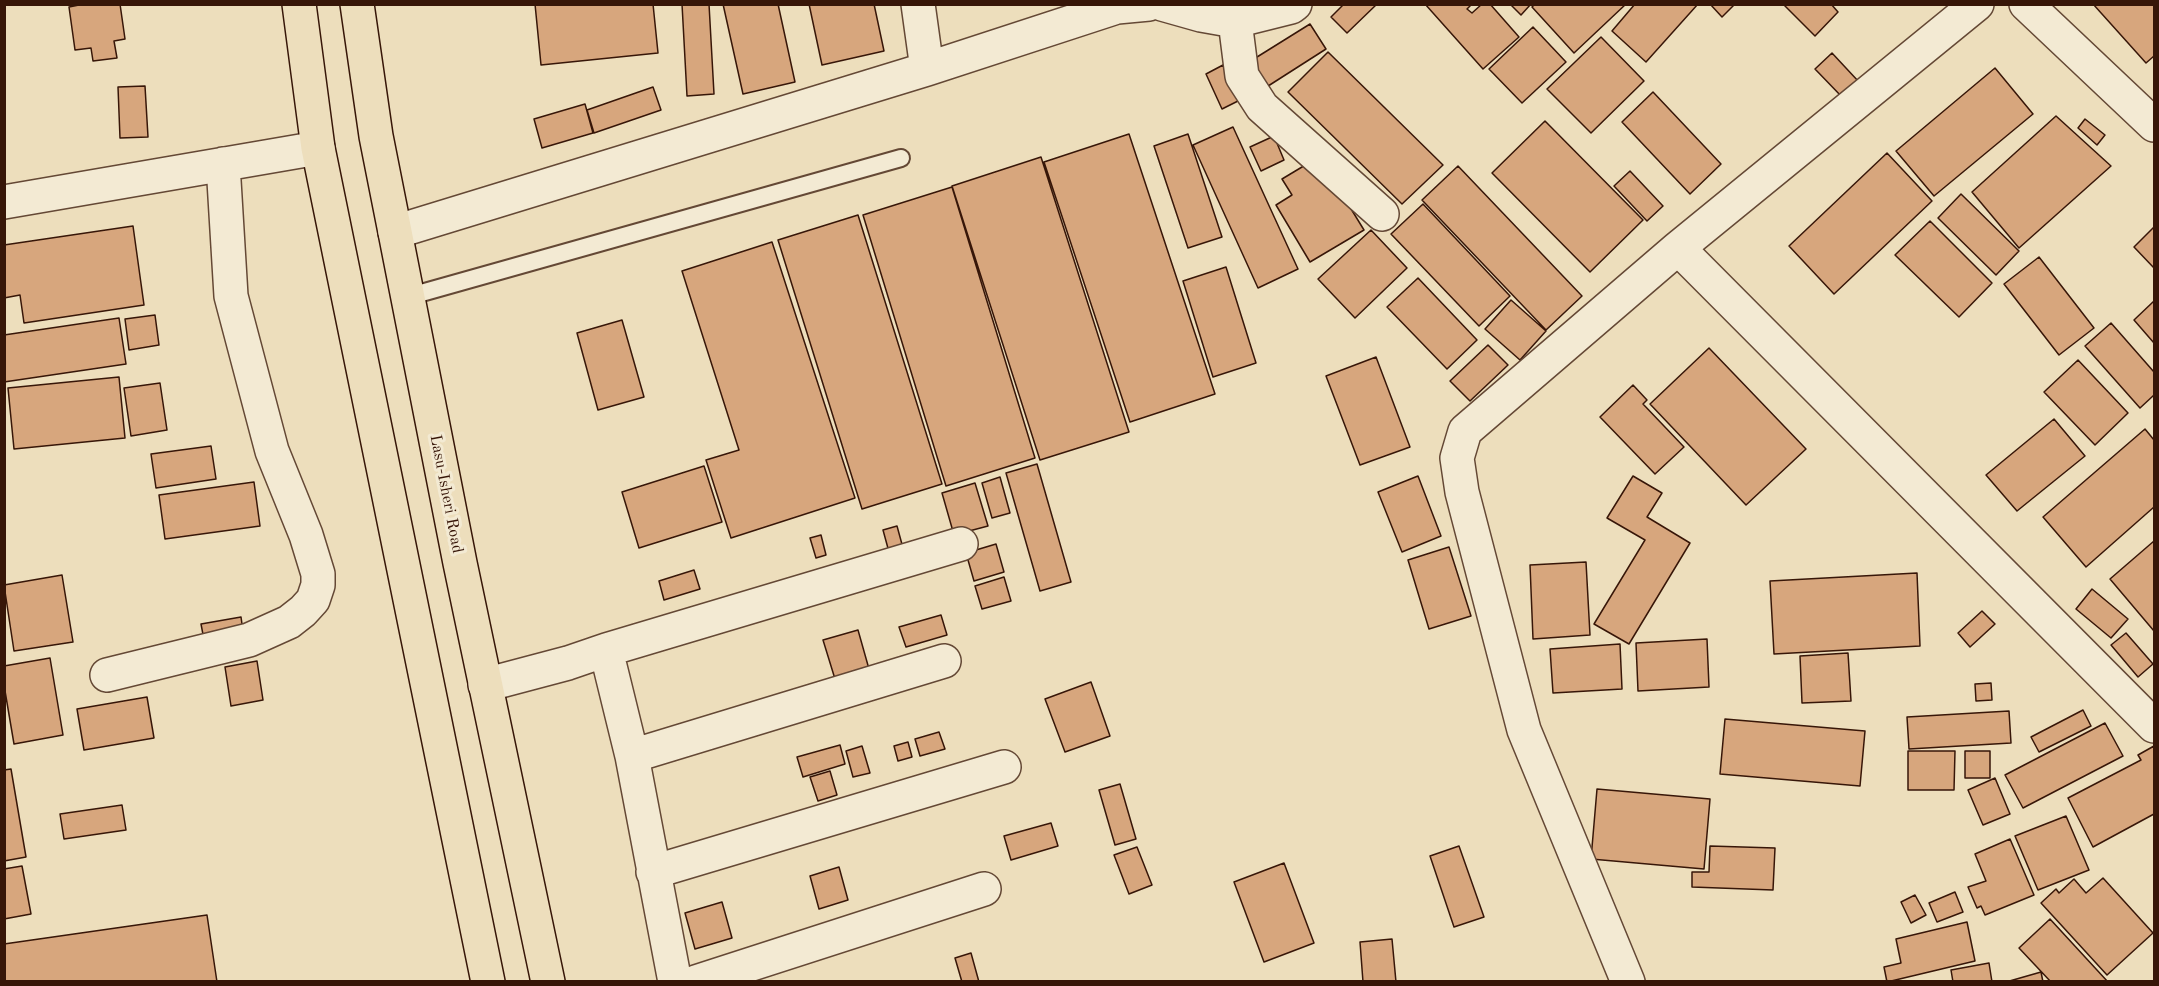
<!DOCTYPE html>
<html>
<head>
<meta charset="utf-8">
<style>
	body { margin:0 }
	#map { position:relative; width:2159px; height:986px; overflow:hidden; background:#eddebc; font-family:"Old Standard TT",serif }
	canvas { display:block }
	.frame { position:absolute; inset:0; border:6px solid #371608; pointer-events:none }
</style>
</head>
<body>
<div id="map">
<canvas width="2159" height="986"></canvas>
<div class="frame"></div>
</div>
<script>
const c = document.querySelector('canvas').getContext('2d');
c.lineJoin = 'round';
function fill(path, color) {
  c.fillStyle = color;
  c.fill(path, 'evenodd');
}
function strokePath(path, color, width, dash) {
  c.strokeStyle = color;
  c.lineWidth = width;
  c.lineCap = dash ? 'butt' : 'round';
  c.setLineDash(dash || []);
  c.stroke(path);
}
function label(font, color, halo, rows, align = 'center') {
  c.font = font + ' "Old Standard TT",serif';
  c.lineWidth = 6;
  c.setLineDash([]);
  c.textBaseline = 'middle';
  c.strokeStyle = halo;
  c.fillStyle = color;
  for (const [text, x, y, turn = 0] of rows) {
    c.save();
    c.translate(x, y);
    c.rotate((+turn || 0) * Math.PI / 180);
    c.textAlign = isNaN(turn) ? turn : align;
    if (halo) c.strokeText(text, 0, 0);
    c.fillText(text, 0, 0);
    c.restore();
  }
}
const building = new Path2D(`
	M84,4H120L125,39L114,41L117,58L93,61L91,48L75,50L69,7Z
	M535,4H653L658,53L541,65Z
	M682,4H709L714,94L687,96Z
	M723,4H778L795,82L743,94Z
	M809,4H874L884,51L822,65Z
	M1344,4H1377L1347,33L1331,17Z
	M1425,4H1472L1467,9L1472,13L1482,4H1490L1519,37L1483,69Z
	M1510,4H1531L1521,15Z
	M1535,4H1626L1574,53L1532,7Z
	M1635,4H1698L1646,62L1612,31Z
	M1710,4H1735L1722,17Z
	M1783,4H1831L1838,12L1815,36Z
	M2093,4H2154V56L2146,63Z
	M1310,24L1326,49L1265,88L1249,62Z
	M1533,27L1566,62L1522,103L1489,69Z
	M1601,37L1644,81L1591,133L1547,89Z
	M1328,52L1443,165L1402,204L1288,92Z
	M1832,53L1859,82L1843,98L1815,69Z
	M1223,65L1240,100L1222,109L1206,74Z
	M1995,68L2033,114L1934,196L1896,151Z
	M145,86L148,137L120,138L118,87Z
	M653,87L661,110L594,133L587,110Z
	M1653,92L1721,164L1690,194L1622,122Z
	M585,104L593,133L542,148L534,119Z
	M2056,116L2111,166L2019,248L1972,192Z
	M2085,119L2105,135L2097,145L2078,128Z
	M1545,121L1643,220L1590,272L1492,173Z
	M1233,127L1298,269L1258,288L1193,145Z
	M1129,134L1215,394L1130,422L1044,162Z
	M1188,134L1222,237L1188,248L1154,146Z
	M1274,136L1284,160L1261,171L1250,147Z
	M1887,153L1932,201L1834,294L1789,246Z
	M1041,157L1129,432L1040,460L952,186Z
	M1312,161L1329,173L1364,230L1310,262L1276,205L1292,195L1282,179Z
	M1458,166L1582,296L1546,330L1422,200Z
	M1630,171L1663,206L1647,221L1614,186Z
	M952,187L1035,458L946,486L863,215Z
	M1961,194L2019,251L1996,275L1938,218Z
	M1423,204L1510,296L1479,326L1391,234Z
	M858,215L942,484L862,509L778,240Z
	M1930,221L1992,283L1959,317L1895,255Z
	M133,226L144,305L24,323L20,295L4,298V245Z
	M2154,227V268L2134,247Z
	M1371,230L1407,268L1355,318L1318,279Z
	M772,242L855,498L731,538L706,460L739,450L682,271Z
	M2039,257L2094,328L2059,355L2004,284Z
	M1226,267L1256,363L1213,377L1183,281Z
	M1418,278L1477,340L1447,369L1387,307Z
	M1511,300L1546,331L1520,360L1485,329Z
	M2154,301V343L2134,320Z
	M155,315L159,345L129,350L125,319Z
	M119,318L126,364L4,382V335Z
	M622,320L644,397L598,410L577,333Z
	M2111,323L2154,372V395L2140,408L2085,346Z
	M1488,345L1508,365L1470,401L1450,381Z
	M1709,348L1806,449L1746,505L1650,404Z
	M1376,357L1410,447L1360,465L1326,376Z
	M2078,360L2128,413L2095,445L2044,392Z
	M119,377L125,438L14,449L8,388Z
	M160,383L167,430L131,436L124,388Z
	M1633,385L1647,400L1643,404L1684,447L1655,474L1600,417Z
	M2054,419L2085,456L2017,511L1986,475Z
	M2145,429L2154,440V507L2086,567L2043,517Z
	M211,446L216,479L156,488L151,454Z
	M1037,464L1071,582L1040,591L1006,473Z
	M704,466L722,522L639,548L622,492Z
	M1418,476L1441,536L1402,552L1378,492Z
	M1633,476L1662,493L1647,517L1690,543L1629,644L1594,624L1645,540L1607,518Z
	M1000,477L1010,513L992,518L982,483Z
	M254,482L260,526L165,539L159,495Z
	M975,483L988,526L954,535L942,493Z
	M897,526L903,548L889,552L883,530Z
	M821,535L826,555L816,558L810,538Z
	M2154,541V631L2110,579Z
	M996,544L1004,572L974,581L966,553Z
	M1449,547L1471,616L1429,629L1408,560Z
	M1586,562L1590,635L1533,639L1530,565Z
	M694,570L700,589L664,600L659,581Z
	M1917,573L1920,646L1774,654L1770,581Z
	M62,575L73,642L14,651L4,585Z
	M1004,577L1011,601L982,609L975,586Z
	M2092,589L2128,619L2111,638L2076,609Z
	M1982,611L1995,624L1970,647L1958,633Z
	M941,615L947,635L906,647L899,627Z
	M241,617L244,638L205,645L201,624Z
	M858,630L869,669L835,679L823,640Z
	M2126,633L2153,664L2138,677L2111,645Z
	M1707,639L1709,687L1638,691L1636,643Z
	M1620,644L1622,689L1553,693L1550,649Z
	M1848,653L1851,701L1802,703L1800,656Z
	M50,658L63,735L14,744L4,685V666Z
	M257,661L263,700L231,706L225,667Z
	M1091,682L1110,736L1065,752L1045,699Z
	M1991,683L1992,700L1976,701L1975,684Z
	M147,697L154,738L84,750L77,709Z
	M2083,710L2091,726L2039,752L2031,737Z
	M2009,711L2011,743L1909,749L1907,717Z
	M1725,719L1865,731L1860,786L1720,774Z
	M2105,723L2123,756L2023,808L2005,775Z
	M939,732L945,749L920,756L915,739Z
	M908,742L912,757L898,761L894,746Z
	M840,745L845,764L803,777L797,757Z
	M862,746L870,773L853,777L846,751Z
	M2154,746V814L2093,847L2068,798L2141,760L2138,755Z
	M1908,751H1955L1954,790H1908Z
	M1965,751H1990V778H1965Z
	M11,769L26,857L4,861V770Z
	M830,771L837,795L818,801L810,777Z
	M1995,778L2010,814L1983,825L1968,790Z
	M1120,784L1136,839L1115,845L1099,790Z
	M1597,789L1710,799L1704,869L1591,859Z
	M122,805L126,830L64,839L60,814Z
	M2066,816L2089,870L2038,890L2015,836Z
	M1051,823L1058,846L1011,860L1004,836Z
	M2010,839L2034,895L1985,915L1981,906L1977,908L1968,887L1986,881L1975,854Z
	M1459,846L1484,917L1454,927L1430,856Z
	M1710,846L1775,848L1773,890L1692,887V872H1709Z
	M1137,847L1152,885L1129,894L1114,855Z
	M1284,863L1314,943L1264,962L1234,882Z
	M22,866L31,914L4,919V869Z
	M839,867L848,900L819,909L810,876Z
	M2103,878L2153,933L2107,975L2041,903L2056,889L2059,893L2074,879L2086,893Z
	M1955,892L1963,912L1937,922L1929,903Z
	M1915,895L1926,915L1911,923L1901,902Z
	M722,902L732,938L695,949L685,913Z
	M207,915L217,982H4V944Z
	M2050,919L2108,982H2051L2019,948Z
	M1967,922L1975,961L1887,982L1884,967L1901,963L1896,939Z
	M1392,939L1396,982H1363L1360,942Z
	M971,953L979,982H962L955,958Z
	M1989,963L1992,982H1953L1951,970Z
	M2041,972L2043,982H2006Z`);
const lane = new Path2D(`
	M407,297L901,158`);
const street = new Path2D(`
	M918,4L927,69
	M1162,4L1201,15L1235,21L1291,7L1295,4
	M1977,4L1678,248L2154,726
	M2026,4L2154,125
	M1235,21L1242,76L1262,107L1382,214
	M4,202L318,148
	M395,232L927,69L1117,7L1149,4
	M606,650L961,544
	M107,675L249,640L289,622L303,611L313,600L318,585V574L306,535L272,451L231,296L223,164
	M485,685L568,663L606,650L632,756L675,982
	M632,756L944,661
	M653,872L1004,767
	M696,982L984,889
	M1628,982L1524,730L1462,492L1457,458L1465,431L1678,248`);
const primary = new Path2D(`
	M299,4L318,148L488,982
	M357,4L376,136L395,232L460,563L548,982`);
const streetNames = [
	["Lasu-Isheri Road",446,494,79]
];
fill(building, '#d7a67d');
strokePath(building, '#371608', 1.5);
strokePath(lane, '#644835', 20);
strokePath(street, '#644835', 36);
strokePath(primary, '#371608', 36);
strokePath(lane, '#f3ead3', 16);
strokePath(street, '#f3ead3', 33);
strokePath(primary, '#eddebc', 33);
label('16px', '#371608', '#f3ead3', streetNames);
</script>
</body>
</html>
